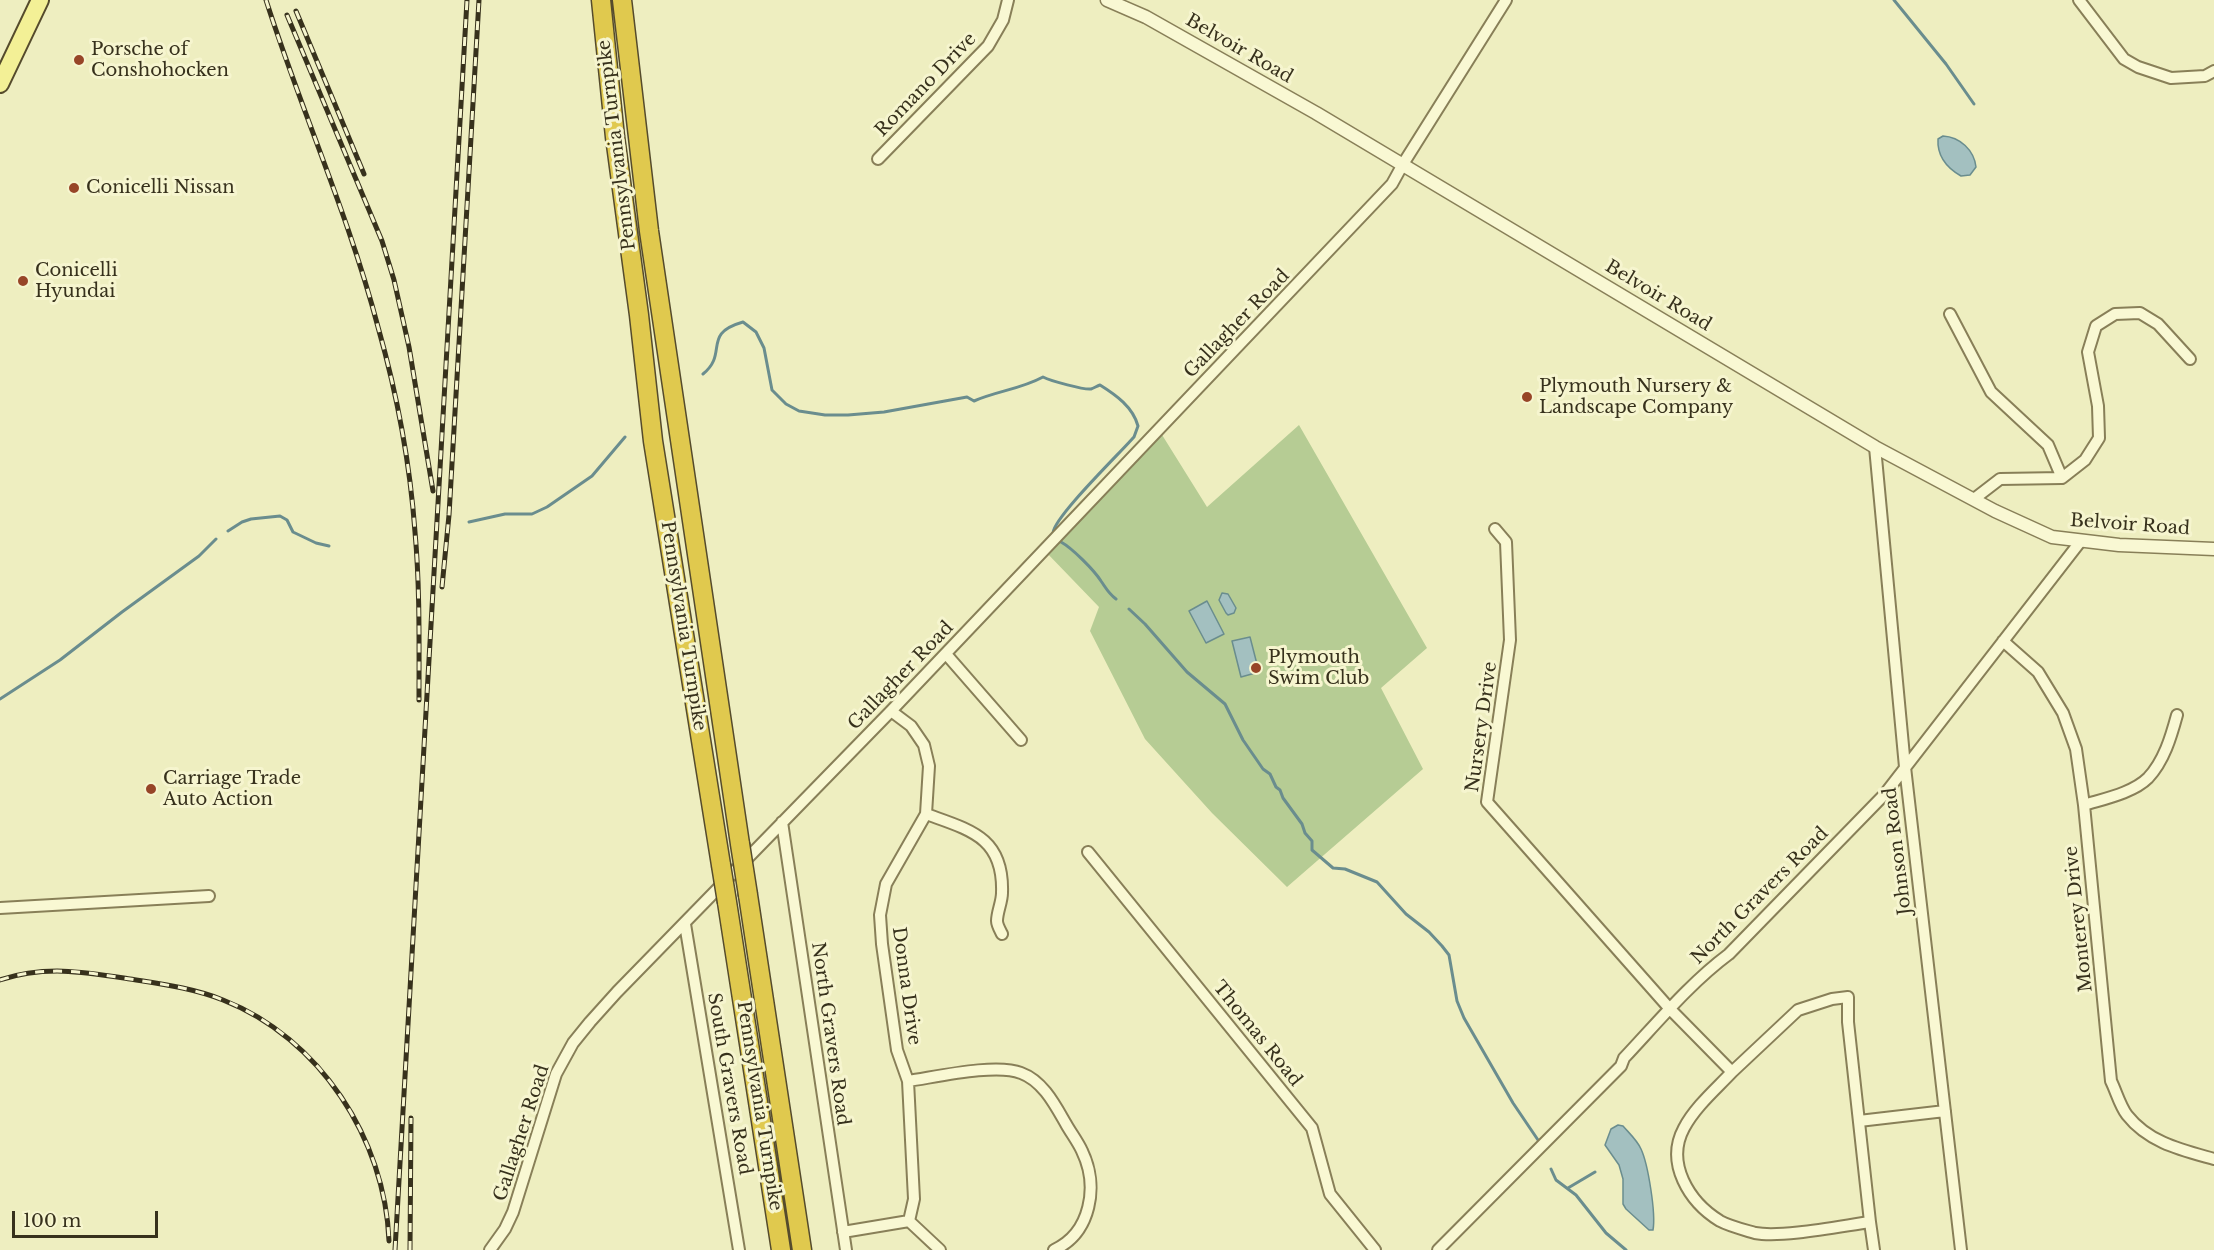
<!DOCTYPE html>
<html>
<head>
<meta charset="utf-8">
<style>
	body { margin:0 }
	#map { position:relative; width:2214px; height:1250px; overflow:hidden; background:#eeeec0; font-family:"Libre Baskerville",serif }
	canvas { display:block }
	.scale { position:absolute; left:12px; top:1211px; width:146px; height:27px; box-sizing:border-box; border:3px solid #37311c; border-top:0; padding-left:8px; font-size:18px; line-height:21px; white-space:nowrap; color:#37311c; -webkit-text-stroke:4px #f6f5cf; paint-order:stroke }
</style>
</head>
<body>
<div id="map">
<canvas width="2214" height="1250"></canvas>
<div class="scale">100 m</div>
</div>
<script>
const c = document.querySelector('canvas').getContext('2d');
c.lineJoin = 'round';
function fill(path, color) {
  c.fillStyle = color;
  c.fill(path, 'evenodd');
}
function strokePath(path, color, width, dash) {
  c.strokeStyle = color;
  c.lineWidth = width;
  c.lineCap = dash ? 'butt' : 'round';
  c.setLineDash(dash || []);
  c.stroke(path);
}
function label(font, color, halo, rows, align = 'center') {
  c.font = font + ' "Libre Baskerville",serif';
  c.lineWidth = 6;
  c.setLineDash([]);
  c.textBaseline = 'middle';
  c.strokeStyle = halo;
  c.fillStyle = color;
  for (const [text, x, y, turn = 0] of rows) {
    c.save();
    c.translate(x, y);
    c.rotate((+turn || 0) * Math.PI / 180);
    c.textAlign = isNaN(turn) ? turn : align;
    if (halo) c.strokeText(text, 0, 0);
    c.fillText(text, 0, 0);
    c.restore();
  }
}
const green = new Path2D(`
	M1299,425L1427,648L1381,688L1423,769L1287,887L1212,813L1145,739L1090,631L1099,607L1044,550L1159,430L1207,507Z`);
const water = new Path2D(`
	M1943,136C1960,137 1974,150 1976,167L1970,175L1961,176C1947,168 1937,156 1938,139Z
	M1222,593L1228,594L1236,608L1234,613L1228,615L1226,613L1219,600Z
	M1207,601L1224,634L1206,643L1189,611Z
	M1250,637L1259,672L1241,677L1232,641Z
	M1618,1125L1623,1126C1629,1133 1637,1140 1641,1149C1648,1164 1656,1213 1653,1230H1649L1626,1209L1623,1204V1179L1619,1165L1605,1145L1611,1129Z`);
const stream = new Path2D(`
	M1894,0L1946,64L1974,104
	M703,374C729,353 701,334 743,322L756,332L764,348L772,390L786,404L799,411L825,415H848L884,412L967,397L974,401C997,391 1021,389 1043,377C1051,381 1084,390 1091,389C1094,388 1097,386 1100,385C1116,395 1133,407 1138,426L1134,437C1120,453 1054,517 1053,533
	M469,522L505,514H532L547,507L592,476L625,437
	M228,531L242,522L251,519L280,516L287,520L293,532L316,543L329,546
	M1061,542C1072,548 1094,570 1101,581C1106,588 1108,593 1116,599
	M1129,609L1145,624L1187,672L1225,704L1243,740L1263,769L1270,774L1276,787L1280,790L1283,798L1302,824L1305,833L1312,841V850L1333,868L1345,869L1377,882L1406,914L1429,932L1442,946L1449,955L1457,1001L1464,1018L1513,1103L1538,1140
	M0,699L60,660L122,612L199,556L216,539
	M1551,1169L1556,1180L1576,1195L1606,1233L1626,1250
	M1568,1188L1595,1172`);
const minor = new Path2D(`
	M2079,0L2124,59L2138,67L2171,78L2205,76L2214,71
	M878,159L988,46L1003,20L1008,0
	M1950,314L1991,392L2048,445L2062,478
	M1875,447L1905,767L1961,1250
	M1974,499L2000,479L2062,478L2085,460L2099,438L2098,406L2088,352L2096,326L2115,314L2140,313L2158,324L2190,359
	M1495,529L1506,542L1510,640L1487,802L1670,1009L1732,1072C1716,1089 1695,1107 1684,1128C1665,1163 1689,1202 1720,1221C1729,1226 1745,1230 1755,1233C1782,1238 1841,1226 1870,1222L1848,1022V997L1832,999L1798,1010L1732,1072
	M2003,641L2038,672L2063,713L2076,749L2084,805L2111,1081C2116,1091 2120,1106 2127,1115C2149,1143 2182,1150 2214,1159
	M946,654L1021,740
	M2084,805C2103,799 2133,793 2148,778C2164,761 2171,737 2177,715
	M926,814C970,830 1004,837 1002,893C1002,902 997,912 997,921C997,925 1000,930 1002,934
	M782,822L846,1250
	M1088,852L1312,1128L1330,1194L1375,1250
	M0,908L209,896
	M685,924L739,1250
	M908,1081C936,1077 996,1063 1021,1073C1043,1081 1055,1105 1066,1124C1071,1133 1078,1142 1082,1151C1099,1186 1091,1233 1054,1250
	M1859,1121L1945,1111
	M909,1221L940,1250
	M1870,1222L1874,1250
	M843,1232L909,1221L914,1199L908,1081L897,1050L882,944L880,915L886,884L926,814L929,766L924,745L911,726L891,711
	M490,1250L505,1229L513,1212L556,1074L573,1043L590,1022L617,992L891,711L1392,184L1403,164L1506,0
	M1438,1250L1621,1066L1624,1058C1657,1023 1690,983 1729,954L1884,795L2080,542`);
const tertiary = new Path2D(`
	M1107,0L1146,17L1316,113L1875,447L1995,511L2052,537L2119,545L2214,549`);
const primary = new Path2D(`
	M0,84L40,0`);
const motorway = new Path2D(`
	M601,0L615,137L639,315L653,441L721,865
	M622,0L649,231L740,844
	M748,895L802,1250
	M727,902L781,1250`);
const rail = new Path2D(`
	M266,0C301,110 349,216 378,327C397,394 410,463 415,532C420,588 419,644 419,700
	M296,11L364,174
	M287,15L382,241L394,280L409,347L433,491
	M442,587L449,515L479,0
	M0,980C45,965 85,972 130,979C161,984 193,988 223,1000C320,1038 385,1139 389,1241
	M395,1250L467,0
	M410,1250L411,1118`);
const motorwayBridge = new Path2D(`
	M740,844L748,895
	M721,865L727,902`);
const markers = [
	[79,60,6,"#974527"],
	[74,188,6,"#974527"],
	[23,281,6,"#974527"],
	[1527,397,6,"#974527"],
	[1256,668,6,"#974527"],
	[151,789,6,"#974527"]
];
const streetNames = [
	["Belvoir Road",1239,49,30],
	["Romano Drive",926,85,-46],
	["Pennsylvania Turnpike",617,145,-97],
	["Belvoir Road",1658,296,31],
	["Gallagher Road",1237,324,-46],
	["Belvoir Road",2130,525,4],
	["Pennsylvania Turnpike",683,626,81],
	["Gallagher Road",901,676,-46],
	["Nursery Drive",1482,727,-82],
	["Johnson Road",1898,851,-97],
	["North Gravers Road",1760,896,-45],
	["Monterey Drive",2079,919,-96],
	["Donna Drive",906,986,82],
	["North Gravers Road",830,1034,82],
	["Thomas Road",1257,1034,51],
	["South Gravers Road",729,1084,80],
	["Pennsylvania Turnpike",759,1106,81],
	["Gallagher Road",522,1133,-72]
];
const poiNames = [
	["Porsche of",91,50],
	["Conshohocken",91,71],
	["Conicelli Nissan",86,188],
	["Conicelli",35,271],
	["Hyundai",35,292],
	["Plymouth Nursery &",1539,387],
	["Landscape Company",1539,408],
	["Plymouth",1268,658],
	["Swim Club",1268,679],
	["Carriage Trade",163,779],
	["Auto Action",163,800]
];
fill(green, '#b6cc94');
fill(water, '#a3c0c0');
strokePath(water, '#6a8d8e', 1.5);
strokePath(stream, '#6a8d8e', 3);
strokePath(minor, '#887f58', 14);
strokePath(tertiary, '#887f58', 15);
strokePath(primary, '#554b2c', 20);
strokePath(motorway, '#554b2c', 21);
strokePath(minor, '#f9f8d3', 10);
strokePath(tertiary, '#f9f8d3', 12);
strokePath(primary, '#f3f096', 16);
strokePath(motorway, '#e0c94e', 18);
strokePath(rail, '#37311c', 5);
strokePath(rail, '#f6f5cf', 3, [9]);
strokePath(motorwayBridge, '#554b2c', 21, []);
strokePath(motorwayBridge, '#e0c94e', 18);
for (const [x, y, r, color] of markers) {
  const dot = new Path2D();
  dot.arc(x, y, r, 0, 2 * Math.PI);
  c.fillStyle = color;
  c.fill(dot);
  strokePath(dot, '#f6f5cf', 2);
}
label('18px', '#37311c', '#f6f5cf', streetNames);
label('18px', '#37311c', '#f6f5cf', poiNames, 'left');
</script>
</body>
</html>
